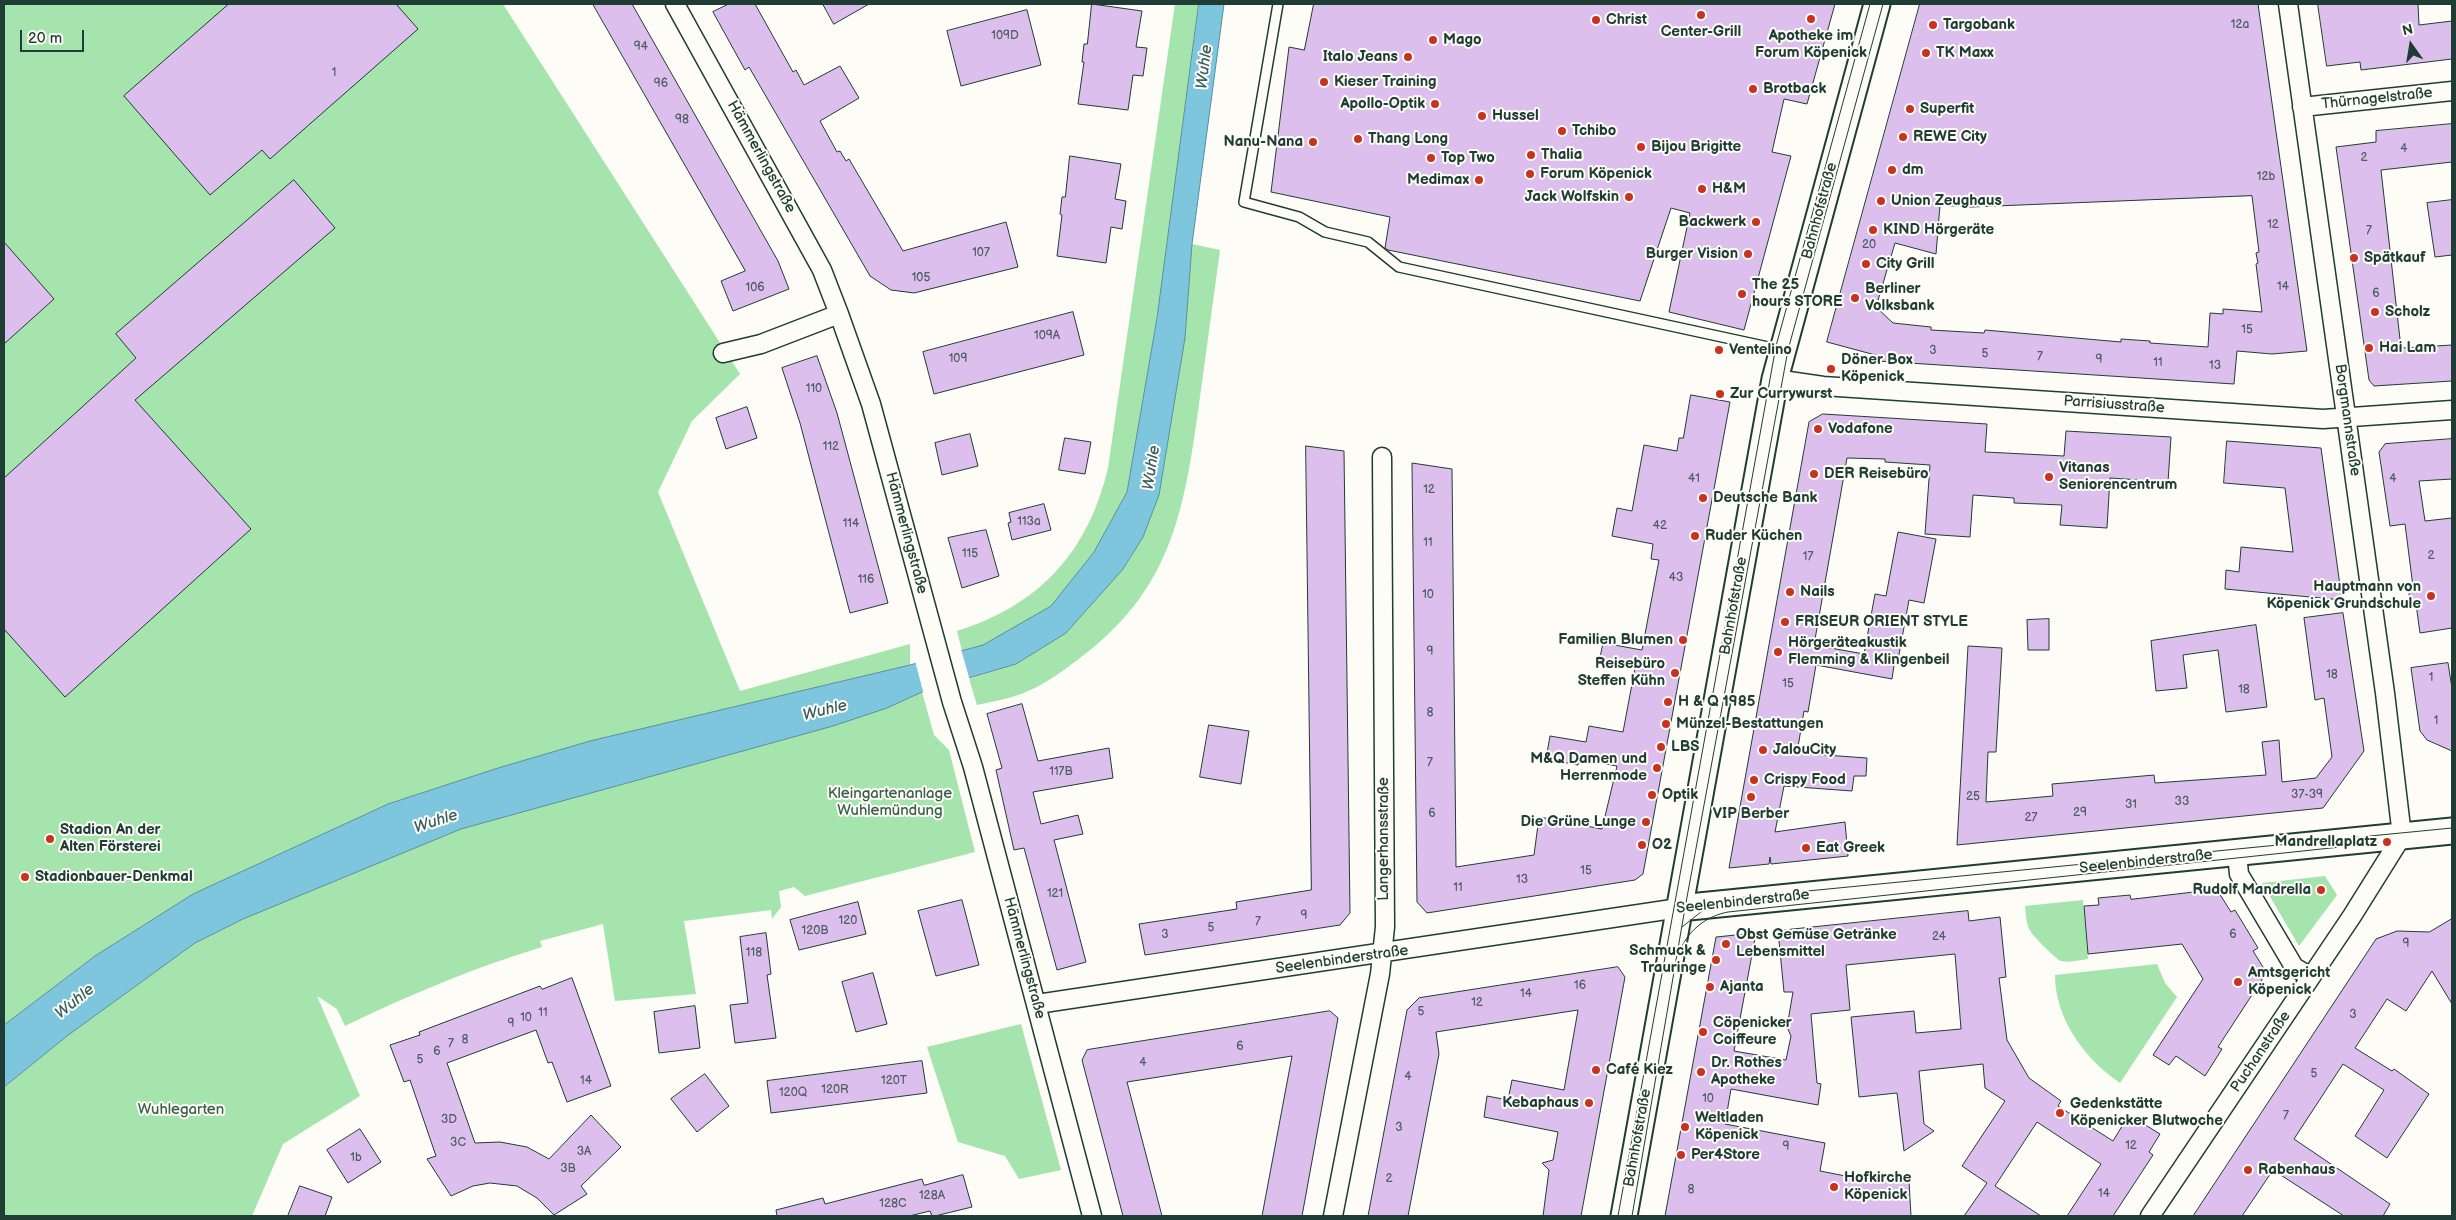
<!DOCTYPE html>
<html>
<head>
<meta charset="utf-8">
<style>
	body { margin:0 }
	#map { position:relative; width:2456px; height:1220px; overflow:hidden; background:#fdfcf7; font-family:"Balsamiq Sans",sans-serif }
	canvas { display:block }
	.frame { position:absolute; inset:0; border:5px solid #1f3d34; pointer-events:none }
	.north { position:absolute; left:2386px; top:20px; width:50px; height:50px; -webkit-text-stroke:4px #fdfcf7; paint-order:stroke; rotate:347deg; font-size:14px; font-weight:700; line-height:20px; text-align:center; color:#1f3d34 }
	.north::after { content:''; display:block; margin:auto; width:18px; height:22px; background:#1f3d34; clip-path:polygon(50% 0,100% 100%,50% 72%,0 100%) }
	.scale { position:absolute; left:20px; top:30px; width:64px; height:22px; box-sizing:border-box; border:2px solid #1f3d34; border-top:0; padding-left:6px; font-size:15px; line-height:18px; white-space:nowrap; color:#1f3d34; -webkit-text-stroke:4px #fdfcf7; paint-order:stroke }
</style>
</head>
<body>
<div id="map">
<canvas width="2456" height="1220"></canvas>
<div class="frame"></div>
<div class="north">N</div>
<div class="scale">20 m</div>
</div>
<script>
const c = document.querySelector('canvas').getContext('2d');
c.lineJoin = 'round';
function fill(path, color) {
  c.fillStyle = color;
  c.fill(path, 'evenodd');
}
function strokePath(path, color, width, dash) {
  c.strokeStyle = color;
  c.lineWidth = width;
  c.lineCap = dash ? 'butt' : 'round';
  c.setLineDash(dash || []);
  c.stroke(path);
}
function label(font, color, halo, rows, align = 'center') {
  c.font = font + ' "Balsamiq Sans",sans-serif';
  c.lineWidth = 4;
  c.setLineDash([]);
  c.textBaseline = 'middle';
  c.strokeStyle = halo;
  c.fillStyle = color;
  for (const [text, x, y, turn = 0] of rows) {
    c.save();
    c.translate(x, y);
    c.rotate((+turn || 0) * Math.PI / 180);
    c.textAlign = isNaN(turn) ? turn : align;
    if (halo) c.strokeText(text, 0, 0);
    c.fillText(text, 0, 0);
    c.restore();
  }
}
const green = new Path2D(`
	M4,4H503L740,374L692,421L658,492L740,691L910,644V665L590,741L498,768L388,804L193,894L95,956L4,1025Z
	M1175,4H1199L1157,318L1127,492L1094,552L1051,606L984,645L962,651L957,631C1040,605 1088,552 1108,468Z
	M1192,244L1220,250C1213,302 1206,353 1199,404C1184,513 1171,592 1076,661C1059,674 1040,687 1021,694C1007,699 991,702 977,705L969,679L1016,664L1066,633L1127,563L1143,537L1159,495L1185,338Z
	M922,692L934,735L949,750L975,852L805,896L794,887L779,891L781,907L772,919L771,910L684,921L696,994L615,1001L603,924L540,941L542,947C473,968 409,995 345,1026L337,1009L317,996L360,1096L283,1144L252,1216H4V1087L67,1036L195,943L243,919L461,829L833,726L887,708Z
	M2325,876L2337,895L2299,946L2262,883Z
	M2083,900L2088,959C2080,960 2070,963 2061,961C2058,961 2033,936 2031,932C2026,925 2026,914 2025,906Z
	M2157,964L2165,983L2177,997L2120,1083C2085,1059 2055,1019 2055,975Z
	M1021,1024L1061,1170L1019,1179L1005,1156L958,1142L927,1047Z`);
const water = new Path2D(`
	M1199,4H1224L1192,244L1185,338L1159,495L1143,537L1123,569L1066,633L1016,664L922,692L887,708L833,726L461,829L243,919L195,943L67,1036L4,1087V1025L95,956L193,894L388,804L498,768L590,741L910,665L983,645L1051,606L1094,552L1127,492L1157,318Z`);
const pier = new Path2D(`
	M961,649L970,681L924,695L915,661Z`);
const building = new Path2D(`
	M229,4H396L418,29L270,159L262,150L210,195L124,96Z
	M593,4H632L778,261L789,289L733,311L721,281L745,271Z
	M729,4H755L793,72L796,70L804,85L840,66L859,98L820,121L837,152L840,151L846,161L849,159L903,251L1006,222L1018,267L914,293L891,290L870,276L749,67L745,70L713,12Z
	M823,4H869L834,24Z
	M1092,4L1142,11L1136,47L1147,48L1143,76L1133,75L1128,110L1078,104L1084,62H1082L1084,44H1087Z
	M1314,4H1835L1807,104L1784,99L1772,152L1791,156L1744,330L1669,312L1690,213L1671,208L1640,301L1388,250L1385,248L1390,217L1271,192L1289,47L1304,50Z
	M1920,4H2258L2307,351L2272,354L2237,351L2234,384L1878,361L1879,356L1827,342ZM2252,196L2259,252L2256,253L2258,263L2256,264L2262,312L2223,309V314L2210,313L2208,347L2150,343V341L2121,339V342L1985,330L1984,333L1931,330V327L1893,323L1876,307L1895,243L1936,254L1940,205L1970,207Z
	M2318,4H2418L2419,25L2452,21V59L2361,70L2360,62L2327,66Z
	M1027,10L1041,65L961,86L947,31Z
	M2452,124V162L2381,170L2401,348L2452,345V381L2374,386L2369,380L2336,147L2376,142V131Z
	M1070,156L1121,164L1115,199L1126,201L1122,229L1111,227L1106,263L1057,256L1062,215L1060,214L1062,197H1065Z
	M294,180L335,228L135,400L251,529L65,697L4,629V478L136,358L116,334Z
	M2452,200V255L2435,257L2427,203Z
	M4,242L54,299L4,344Z
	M1073,312L1084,355L934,394L923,352Z
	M817,356L837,413L888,603L850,613L800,423L782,368Z
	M1691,395L1730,402L1643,874L1635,880L1427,913L1417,902L1412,463L1452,469L1456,867L1534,855L1539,817L1602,829L1617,766L1579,759L1578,765L1546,759L1550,736L1586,742L1589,726L1623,732L1635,668L1599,662L1603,643L1642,650L1659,560L1651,559L1653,544L1612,536L1617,508L1632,511L1644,445L1677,451L1679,438H1683Z
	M747,407L757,438L726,449L716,418Z
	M1823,414L1987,424L1985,452L2064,456L2066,431L2171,437L2168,482L2110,478L2107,528L2060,525L2062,505L2014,503V498L1973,495L1970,537L1925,534L1930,465L1885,462V459L1847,458L1814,645L1864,654L1875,594L1886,596L1898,532L1936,539L1924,603L1909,600L1898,660L1895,659L1892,679L1816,665L1808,712L1804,711L1797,753L1867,758L1866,776H1854L1852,791L1784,786L1775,832L1845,822L1848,856L1771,864L1770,857L1769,864L1729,868L1809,422Z
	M970,434L978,466L942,475L935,443Z
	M1065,438L1091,442L1085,474L1059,470Z
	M2452,439V479L2419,481L2425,521L2452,518V628L2420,633L2416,604L2411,605L2408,588L2413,587L2405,524L2390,526L2379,452L2385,444Z
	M2227,441L2321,448L2342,600L2225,589L2226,570L2239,572L2241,547L2293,552L2285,488L2224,483Z
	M1306,446L1344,451L1350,913L1340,925L1145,955L1139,924L1237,909L1236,902L1311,890Z
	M1044,504L1051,530L1012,540L1008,523L1011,522L1009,513Z
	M986,530L999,576L962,588L948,538Z
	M2343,613L2364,751L2323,808L1957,845L1968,646L2002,648L1996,752H1988L1986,802L2053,796L2052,784L2064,783L2154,775L2155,783L2266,775L2262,742L2279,740L2282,782L2316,778L2332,757L2324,698L2315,700L2304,618Z
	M2049,619V650H2028L2027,620Z
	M2256,625L2267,707L2226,712L2218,650L2183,655L2187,688L2156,691L2151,641Z
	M2448,663L2452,688V751L2427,740L2420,731L2411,668Z
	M1022,704L1038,761L1109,748L1113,778L1033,792L1041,824L1078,815L1083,834L1054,840L1086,962L1057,970L1024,848L1014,850L996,770L1002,768L987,714Z
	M1209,725L1249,731L1241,784L1200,777Z
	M2213,890L2221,896L2231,912L2235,910L2258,948L2253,951L2263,967V978L2218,1047L2222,1049L2205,1076L2176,1056L2169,1065L2153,1055L2203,979L2182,944L2088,954L2084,906L2099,905L2098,898L2130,895L2131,899Z
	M962,900L979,965L936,976L918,911Z
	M858,902L866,934L799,950L790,920Z
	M1968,911L1969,921L2000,917L2006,977L1999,978L2007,1040L2029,1078L2061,1101L2058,1106L2113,1141L2124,1123L2128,1125L2134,1118L2160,1134L2149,1152L2153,1155L2113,1216H2067L2101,1164L2037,1122L1995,1186L2041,1216H1964L1987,1183L1962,1166L2005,1101L1985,1088L1983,1064L1919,1071L1924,1124L1934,1131L1904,1151L1897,1093L1859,1097L1851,1017L1914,1011L1916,1033L1961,1029L1955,954L1846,965L1850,1010L1811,1014L1817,1083L1821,1084L1818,1105L1731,1089L1725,1124L1825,1143L1820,1171L1866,1180L1868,1172L1909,1181L1911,1216H1665L1716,937L1756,933L1734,1051L1786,1060L1791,1036L1787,1027L1793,992H1784L1778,931Z
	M2452,919V1004L2432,971L2406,1011L2387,999L2355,1048L2392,1071L2394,1069L2429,1094L2387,1158L2355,1136L2384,1090L2343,1064L2294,1139L2390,1204L2383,1216H2344L2273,1170L2242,1216H2193L2376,939L2397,931L2429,932Z
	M766,933L771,974L767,975L776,1038L735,1043L730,1005L748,1003L740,937Z
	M1618,967L1625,977L1581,1216H1543L1549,1170L1542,1163L1553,1160L1558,1132L1484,1117L1487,1096L1508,1100L1512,1080L1564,1090L1578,1010L1436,1032L1439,1054L1408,1216H1368L1407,1010L1419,998Z
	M873,973L887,1024L856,1032L842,982Z
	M572,978L611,1086L567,1102L552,1062L548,1063L536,1030L447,1063L475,1143L500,1142L527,1147L549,1159L591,1115L621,1147L581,1186L587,1194L554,1215L537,1198L517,1186L490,1183L473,1186L451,1196L427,1159L436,1156L410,1080L404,1082L390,1045L420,1035L419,1032L540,986L542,989Z
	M695,1006L700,1048L659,1053L654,1012Z
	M1330,1011L1338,1018L1302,1216H1262L1292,1056L1127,1082L1162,1216H1123L1082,1060L1087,1050Z
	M922,1061L927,1093L771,1113L767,1081Z
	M705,1074L729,1106L697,1132L671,1099Z
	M360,1129L381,1162L348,1183L327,1150Z
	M963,1175L972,1207L935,1216H932L930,1211L909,1216H777L776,1210L823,1198L825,1204L922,1179L924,1185Z
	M300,1186L332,1197L325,1216H288Z`);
const lane = new Path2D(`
	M1278,4L1244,202L1299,217L1325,232L1368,242L1399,267L1782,350`);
const street = new Path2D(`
	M675,4L822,270L839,314L871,404L952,702L973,767L1092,1216
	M2302,107L2452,91
	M723,353L761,344L839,314
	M1775,379L1823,386L2323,419L2452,410
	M2237,853L2239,874L2290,960L2294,967L2311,977
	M1037,1004L1679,908
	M1333,1216L1380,974L1385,927L1382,457
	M2150,1216L2352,916L2402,836L2385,693L2288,4`);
const secondary = new Path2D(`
	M1679,908L2452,831
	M1624,1216L1775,379L1877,4`);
const tram = new Path2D(`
	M1682,927L1706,908L1736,898L2452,828
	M1681,948C1690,929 1707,916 1728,912L2378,843
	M1618,1216L1776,346L1870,4
	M1632,1216L1685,908L1788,350L1883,4`);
const markers = [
	[1701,15,5,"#c8321e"],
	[1811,19,5,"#c8321e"],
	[1596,20,5,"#c8321e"],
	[1933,25,5,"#c8321e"],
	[1433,40,5,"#c8321e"],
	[1926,53,5,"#c8321e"],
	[1408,57,5,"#c8321e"],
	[1324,82,5,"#c8321e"],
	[1753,89,5,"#c8321e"],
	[1435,104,5,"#c8321e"],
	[1910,109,5,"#c8321e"],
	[1482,116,5,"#c8321e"],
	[1562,131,5,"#c8321e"],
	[1903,137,5,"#c8321e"],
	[1358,139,5,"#c8321e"],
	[1313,142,5,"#c8321e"],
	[1641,147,5,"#c8321e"],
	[1531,155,5,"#c8321e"],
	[1431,158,5,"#c8321e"],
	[1892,170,5,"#c8321e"],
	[1530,174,5,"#c8321e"],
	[1479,180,5,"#c8321e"],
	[1702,189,5,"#c8321e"],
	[1629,197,5,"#c8321e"],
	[1881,201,5,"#c8321e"],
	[1756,222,5,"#c8321e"],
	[1873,230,5,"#c8321e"],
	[1748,254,5,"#c8321e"],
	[2354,258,5,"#c8321e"],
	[1866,264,5,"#c8321e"],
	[1742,294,5,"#c8321e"],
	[1855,298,5,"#c8321e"],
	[2375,312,5,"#c8321e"],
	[2369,348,5,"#c8321e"],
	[1719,350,5,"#c8321e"],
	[1831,369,5,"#c8321e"],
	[1720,394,5,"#c8321e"],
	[1818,429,5,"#c8321e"],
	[1814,474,5,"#c8321e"],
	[2049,477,5,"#c8321e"],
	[1703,498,5,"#c8321e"],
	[1695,536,5,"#c8321e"],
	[1790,592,5,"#c8321e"],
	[2431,596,5,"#c8321e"],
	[1785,622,5,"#c8321e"],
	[1683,640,5,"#c8321e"],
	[1778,652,5,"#c8321e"],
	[1675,673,5,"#c8321e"],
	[1668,702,5,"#c8321e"],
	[1666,724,5,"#c8321e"],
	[1661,747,5,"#c8321e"],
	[1763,750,5,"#c8321e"],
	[1657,768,5,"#c8321e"],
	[1754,780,5,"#c8321e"],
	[1652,795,5,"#c8321e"],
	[1751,797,5,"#c8321e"],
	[1646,822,5,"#c8321e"],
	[50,839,5,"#c8321e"],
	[2387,842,5,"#c8321e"],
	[1642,845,5,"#c8321e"],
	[1806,848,5,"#c8321e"],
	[25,877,5,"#c8321e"],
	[2321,890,5,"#c8321e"],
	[1726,944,5,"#c8321e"],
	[1716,960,5,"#c8321e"],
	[2238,982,5,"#c8321e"],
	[1710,987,5,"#c8321e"],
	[1703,1032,5,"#c8321e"],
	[1596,1070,5,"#c8321e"],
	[1701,1072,5,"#c8321e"],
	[1589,1103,5,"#c8321e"],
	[2060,1113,5,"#c8321e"],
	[1685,1127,5,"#c8321e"],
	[1681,1155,5,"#c8321e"],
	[2248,1170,5,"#c8321e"],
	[1834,1187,5,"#c8321e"]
];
const numberNames = [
	["12a",2240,25],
	["109D",1005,36],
	["94",641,47],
	["1",334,73],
	["96",661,84],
	["98",682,120],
	["4",2404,149],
	["2",2364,158],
	["12b",2266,177],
	["12",2273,225],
	["7",2369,231],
	["20",1869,245],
	["107",981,253],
	["105",921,278],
	["14",2283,287],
	["106",755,288],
	["6",2376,294],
	["15",2247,330],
	["109A",1047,336],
	["3",1933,351],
	["5",1985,354],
	["7",2040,357],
	["109",958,359],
	["9",2099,360],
	["11",2158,363],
	["13",2215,366],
	["110",814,389],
	["112",831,447],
	["41",1694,479],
	["4",2393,479],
	["12",1429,490],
	["113a",1029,522],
	["114",851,524],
	["42",1660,526],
	["11",1428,543],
	["115",970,554],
	["2",2431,556],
	["17",1808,557],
	["43",1676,578],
	["116",866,580],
	["10",1428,595],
	["9",1430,652],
	["18",2332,675],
	["1",2431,678],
	["15",1788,684],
	["18",2244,690],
	["8",1430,713],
	["1",2436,721],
	["7",1430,763],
	["117B",1061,772],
	["37-39",2307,795],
	["25",1973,797],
	["33",2182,802],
	["31",2131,805],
	["29",2080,813],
	["6",1432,814],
	["27",2031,818],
	["15",1586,871],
	["13",1522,880],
	["11",1458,888],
	["121",1055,894],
	["9",1304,916],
	["120",848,921],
	["7",1258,922],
	["5",1211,928],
	["120B",815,931],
	["3",1165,935],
	["6",2233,935],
	["24",1939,937],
	["9",2406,944],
	["118",754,953],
	["16",1580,986],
	["14",1526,994],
	["12",1477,1003],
	["5",1421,1012],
	["11",543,1013],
	["3",2353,1015],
	["10",526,1018],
	["9",511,1024],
	["8",465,1040],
	["7",451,1044],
	["6",1240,1047],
	["6",437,1052],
	["5",420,1060],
	["4",1143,1063],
	["5",2314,1074],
	["4",1408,1077],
	["14",586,1081],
	["120T",894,1081],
	["120R",835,1090],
	["120Q",793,1093],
	["10",1708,1099],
	["7",2286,1116],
	["3D",449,1120],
	["3",1399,1128],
	["3C",458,1143],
	["12",2131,1146],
	["9",1786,1147],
	["3A",584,1152],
	["1b",356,1158],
	["3B",568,1169],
	["2",1389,1179],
	["8",1691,1190],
	["14",2104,1194],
	["128A",932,1196],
	["128C",893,1204]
];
const poiNames = [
	["Christ",1606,20],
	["Targobank",1943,25],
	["Center-Grill",1701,32,"center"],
	["Apotheke im",1811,36,"center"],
	["Forum Köpenick",1811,53,"center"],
	["Mago",1443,40],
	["TK Maxx",1936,53],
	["Italo Jeans",1398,57,"right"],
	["Kieser Training",1334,82],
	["Brotback",1763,89],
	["Apollo-Optik",1425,104,"right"],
	["Superfit",1920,109],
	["Hussel",1492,116],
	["Tchibo",1572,131],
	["REWE City",1913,137],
	["Thang Long",1368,139],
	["Nanu-Nana",1303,142,"right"],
	["Bijou Brigitte",1651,147],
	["Thalia",1541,155],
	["Top Two",1441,158],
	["dm",1902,170],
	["Forum Köpenick",1540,174],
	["Medimax",1469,180,"right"],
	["H&M",1712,189],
	["Jack Wolfskin",1619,197,"right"],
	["Union Zeughaus",1891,201],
	["Backwerk",1746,222,"right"],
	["KIND Hörgeräte",1883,230],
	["Burger Vision",1738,254,"right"],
	["Spätkauf",2364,258],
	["City Grill",1876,264],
	["The 25",1752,285],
	["hours STORE",1752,302],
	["Berliner",1865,289],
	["Volksbank",1865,306],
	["Scholz",2385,312],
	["Hai Lam",2379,348],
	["Ventelino",1729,350],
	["Döner Box",1841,360],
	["Köpenick",1841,377],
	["Zur Currywurst",1730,394],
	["Vodafone",1828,429],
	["Vitanas",2059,468],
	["Seniorencentrum",2059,485],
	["DER Reisebüro",1824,474],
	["Deutsche Bank",1713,498],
	["Ruder Küchen",1705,536],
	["Hauptmann von",2421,587,"right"],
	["Köpenick Grundschule",2421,604,"right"],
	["Nails",1800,592],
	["FRISEUR ORIENT STYLE",1795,622],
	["Familien Blumen",1673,640,"right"],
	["Hörgeräteakustik",1788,643],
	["Flemming & Klingenbeil",1788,660],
	["Reisebüro",1665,664,"right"],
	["Steffen Kühn",1665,681,"right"],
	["H & Q 1985",1678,702],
	["Münzel-Bestattungen",1676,724],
	["LBS",1671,747],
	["JalouCity",1773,750],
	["M&Q Damen und",1647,759,"right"],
	["Herrenmode",1647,776,"right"],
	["Crispy Food",1764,780],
	["Optik",1662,795],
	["VIP Berber",1751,814,"center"],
	["Die Grüne Lunge",1636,822,"right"],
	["Stadion An der",60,830],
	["Alten Försterei",60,847],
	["Mandrellaplatz",2377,842,"right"],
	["O2",1652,845],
	["Eat Greek",1816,848],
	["Stadionbauer-Denkmal",35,877],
	["Rudolf Mandrella",2311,890,"right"],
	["Obst Gemüse Getränke",1736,935],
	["Lebensmittel",1736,952],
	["Schmuck &",1706,951,"right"],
	["Trauringe",1706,968,"right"],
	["Amtsgericht",2248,973],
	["Köpenick",2248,990],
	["Ajanta",1720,987],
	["Cöpenicker",1713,1023],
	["Coiffeure",1713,1040],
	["Dr. Rothes",1711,1063],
	["Apotheke",1711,1080],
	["Café Kiez",1606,1070],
	["Kebaphaus",1579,1103,"right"],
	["Gedenkstätte",2070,1104],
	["Köpenicker Blutwoche",2070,1121],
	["Weltladen",1695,1118],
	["Köpenick",1695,1135],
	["Per4Store",1691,1155],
	["Rabenhaus",2258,1170],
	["Hofkirche",1844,1178],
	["Köpenick",1844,1195]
];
const streetNames = [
	["Thürnagelstraße",2377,99,-6],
	["Hämmerlingstraße",761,157,61],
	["Bahnhofstraße",1820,211,-75],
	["Parrisiusstraße",2114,405,4],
	["Borgmannstraße",2347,420,82],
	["Hämmerlingstraße",906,533,75],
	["Bahnhofstraße",1734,606,-80],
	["Langerhansstraße",1384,839,-90],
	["Seelenbinderstraße",2146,862,-6],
	["Seelenbinderstraße",1743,902,-6],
	["Hämmerlingstraße",1024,958,75],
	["Seelenbinderstraße",1342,960,-8],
	["Puchanstraße",2261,1052,-56],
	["Bahnhofstraße",1638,1138,-80]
];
const parkNames = [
	["Kleingartenanlage",890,794],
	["Wuhlemündung",890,811],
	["Wuhlegarten",181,1110]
];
const waterNames = [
	["Wuhle",1205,67,-83],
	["Wuhle",1152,468,-81],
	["Wuhle",825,711,-14],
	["Wuhle",436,822,-18],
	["Wuhle",75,1002,-39]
];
fill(green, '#a5e4ac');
fill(water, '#7ec6de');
strokePath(water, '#588f9a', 1);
fill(pier, '#fdfcf7');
fill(building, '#ddbfed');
strokePath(building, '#1f3d34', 1);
strokePath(lane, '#1f3d34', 12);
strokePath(street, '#1f3d34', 21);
strokePath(secondary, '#1f3d34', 29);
strokePath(lane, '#fdfcf7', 9);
strokePath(street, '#fdfcf7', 18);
strokePath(secondary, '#fdfcf7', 25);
strokePath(tram, '#1f3d34', 1);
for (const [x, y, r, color] of markers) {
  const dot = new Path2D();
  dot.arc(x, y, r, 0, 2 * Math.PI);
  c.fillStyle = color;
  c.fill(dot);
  strokePath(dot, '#fdfcf7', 2);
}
label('12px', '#4e5e62', null, numberNames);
label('bold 15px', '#1f3d34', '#fdfcf7', poiNames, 'left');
label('15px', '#1f3d34', '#fdfcf7', streetNames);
label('15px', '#3a5e4c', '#fdfcf7', parkNames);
label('italic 16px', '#375f5e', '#fdfcf7', waterNames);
</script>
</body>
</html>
